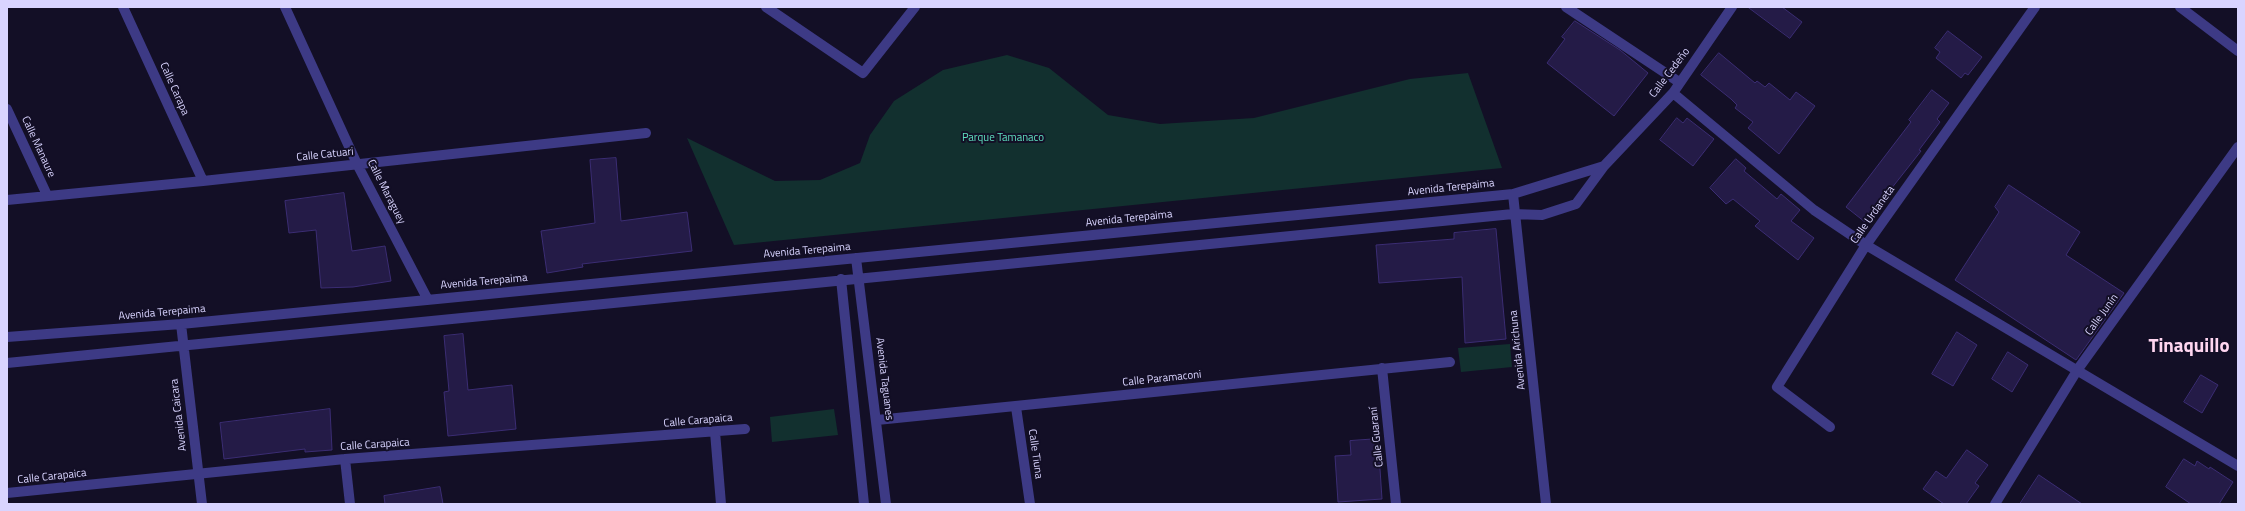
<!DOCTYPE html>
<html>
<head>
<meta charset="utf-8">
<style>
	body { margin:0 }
	#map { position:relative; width:2245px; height:511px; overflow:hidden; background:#130f26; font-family:"Titillium Web",sans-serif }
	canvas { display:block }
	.frame { position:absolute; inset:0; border:8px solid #d9d4ff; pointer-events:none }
</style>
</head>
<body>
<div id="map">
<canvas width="2245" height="511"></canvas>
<div class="frame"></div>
</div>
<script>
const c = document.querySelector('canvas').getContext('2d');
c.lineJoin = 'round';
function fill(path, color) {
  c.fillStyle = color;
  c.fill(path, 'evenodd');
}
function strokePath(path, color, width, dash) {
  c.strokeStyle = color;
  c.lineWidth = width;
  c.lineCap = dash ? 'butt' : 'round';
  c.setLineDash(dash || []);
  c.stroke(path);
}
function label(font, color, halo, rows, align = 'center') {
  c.font = font + ' "Titillium Web",sans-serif';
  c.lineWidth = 4;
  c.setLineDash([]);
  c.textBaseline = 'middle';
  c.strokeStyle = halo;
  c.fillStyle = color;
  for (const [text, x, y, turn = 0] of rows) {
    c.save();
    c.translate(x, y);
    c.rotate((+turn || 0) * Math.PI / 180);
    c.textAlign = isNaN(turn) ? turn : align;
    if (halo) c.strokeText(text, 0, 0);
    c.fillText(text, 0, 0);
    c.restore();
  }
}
const green = new Path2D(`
	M1007,55L1049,68L1108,115L1160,124L1254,118L1410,79L1468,73L1502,168L734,245L687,138L775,181L820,180L860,163L870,135L894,101L943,70Z
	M1510,344L1512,367L1461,372L1458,348Z
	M834,409L838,435L772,442L770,417Z`);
const building = new Path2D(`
	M1748,7H1782L1802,22L1790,38Z
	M1575,21L1620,50L1648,73L1614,116L1547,63L1565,39L1562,37Z
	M1948,31L1982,57L1968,75L1965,73L1961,78L1936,58L1940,52L1935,48Z
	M1719,53L1755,83L1757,81L1765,87L1769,83L1790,100L1796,92L1815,106L1779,154L1748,128L1753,122L1735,108L1737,105L1731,99L1701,75Z
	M1932,90L1949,103L1937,119L1940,122L1919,150L1921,151L1865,222L1846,207L1911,122L1909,120Z
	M1677,118L1683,123L1687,118L1714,139L1693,166L1660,140Z
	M616,158L621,221L687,212L692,251L582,264L583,267L547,273L541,231L595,223L590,160Z
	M1736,159L1746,168L1744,171L1777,199L1781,194L1800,210L1791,221L1814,238L1798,260L1755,226L1760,221L1733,199L1726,204L1710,188Z
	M2009,185L2080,232L2066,255L2124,293L2076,360L1955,280L1999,212L1995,207Z
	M344,193L352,251L385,246L391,281L353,287L321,288L316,230L289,233L285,201Z
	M1496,229L1506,339L1465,343L1462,277L1379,283L1376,245L1454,239V233Z
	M1957,332L1977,345L1953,386L1932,374Z
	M463,334L468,390L512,385L516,429L448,436L444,392L449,391L444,336Z
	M2008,352L2028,365L2012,392L1992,379Z
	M2201,375L2218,385L2202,413L2184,402Z
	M330,409L332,450L305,452V449L224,459L220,423Z
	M1378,439L1382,499L1338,502L1335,456L1351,455L1350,441Z
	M1967,450L1988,465L1975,483L1979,486L1966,504H1944L1923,489L1936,471L1946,478Z
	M2184,459L2195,466L2197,461L2209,469L2210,467L2233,482L2219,504H2191L2166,487Z
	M2039,475L2082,504H2020Z
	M440,487L443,504H385L384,496Z`);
const minor = new Path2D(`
	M123,7L203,181
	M285,7L357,164L428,300
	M766,7L863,73L915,7
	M1566,7L1679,82
	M2180,7L2238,51
	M1673,93L1814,210L1866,245L2238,466
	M7,109L47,195
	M1513,194L1546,504
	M7,200L203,181L646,133
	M856,258L886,504
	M841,279L864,504
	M181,324L202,504
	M7,337L181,324L1513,194L1604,166
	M7,363L1513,214L1542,215L1576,204L1604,166L1673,93L1732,7
	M1382,368L1396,504
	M1016,407L1030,504
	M877,420L1450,362
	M1830,427L1777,387L1866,245L2035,7
	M715,432L721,504
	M345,459L350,504
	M7,493L345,459L745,429
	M1995,504L2078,369L2238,147`);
const streetNames = [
	["Calle Cedeño",1670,73,-53],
	["Calle Carapa",174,89,66],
	["Calle Manaure",38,147,65],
	["Calle Catuari",325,155,-6],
	["Avenida Terepaima",1451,188,-6],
	["Calle Maraguey",386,192,63],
	["Calle Urdaneta",1873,215,-55],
	["Avenida Terepaima",1129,219,-6],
	["Avenida Terepaima",807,251,-5],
	["Avenida Terepaima",484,282,-5],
	["Avenida Terepaima",162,313,-5],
	["Calle Junín",2102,315,-54],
	["Avenida Arichuna",1518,350,-96],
	["Avenida Taguanes",884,379,83],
	["Calle Paramaconi",1162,379,-6],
	["Avenida Caicara",179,415,-97],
	["Calle Carapaica",698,421,-5],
	["Calle Guaraní",1377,437,-96],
	["Calle Carapaica",375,445,-4],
	["Calle Tiuna",1035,454,82],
	["Calle Carapaica",52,477,-6]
];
const parkNames = [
	["Parque Tamanaco",1003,138]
];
const townNames = [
	["Tinaquillo",2189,347]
];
fill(green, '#12302f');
fill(building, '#241b47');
strokePath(building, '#3b2d73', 1);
strokePath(minor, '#3d3a85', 10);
label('11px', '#d9d4ff', '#130f26', streetNames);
label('11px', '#5fe0c0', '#130f26', parkNames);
label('bold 19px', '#ffd6f0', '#130f26', townNames);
</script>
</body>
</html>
